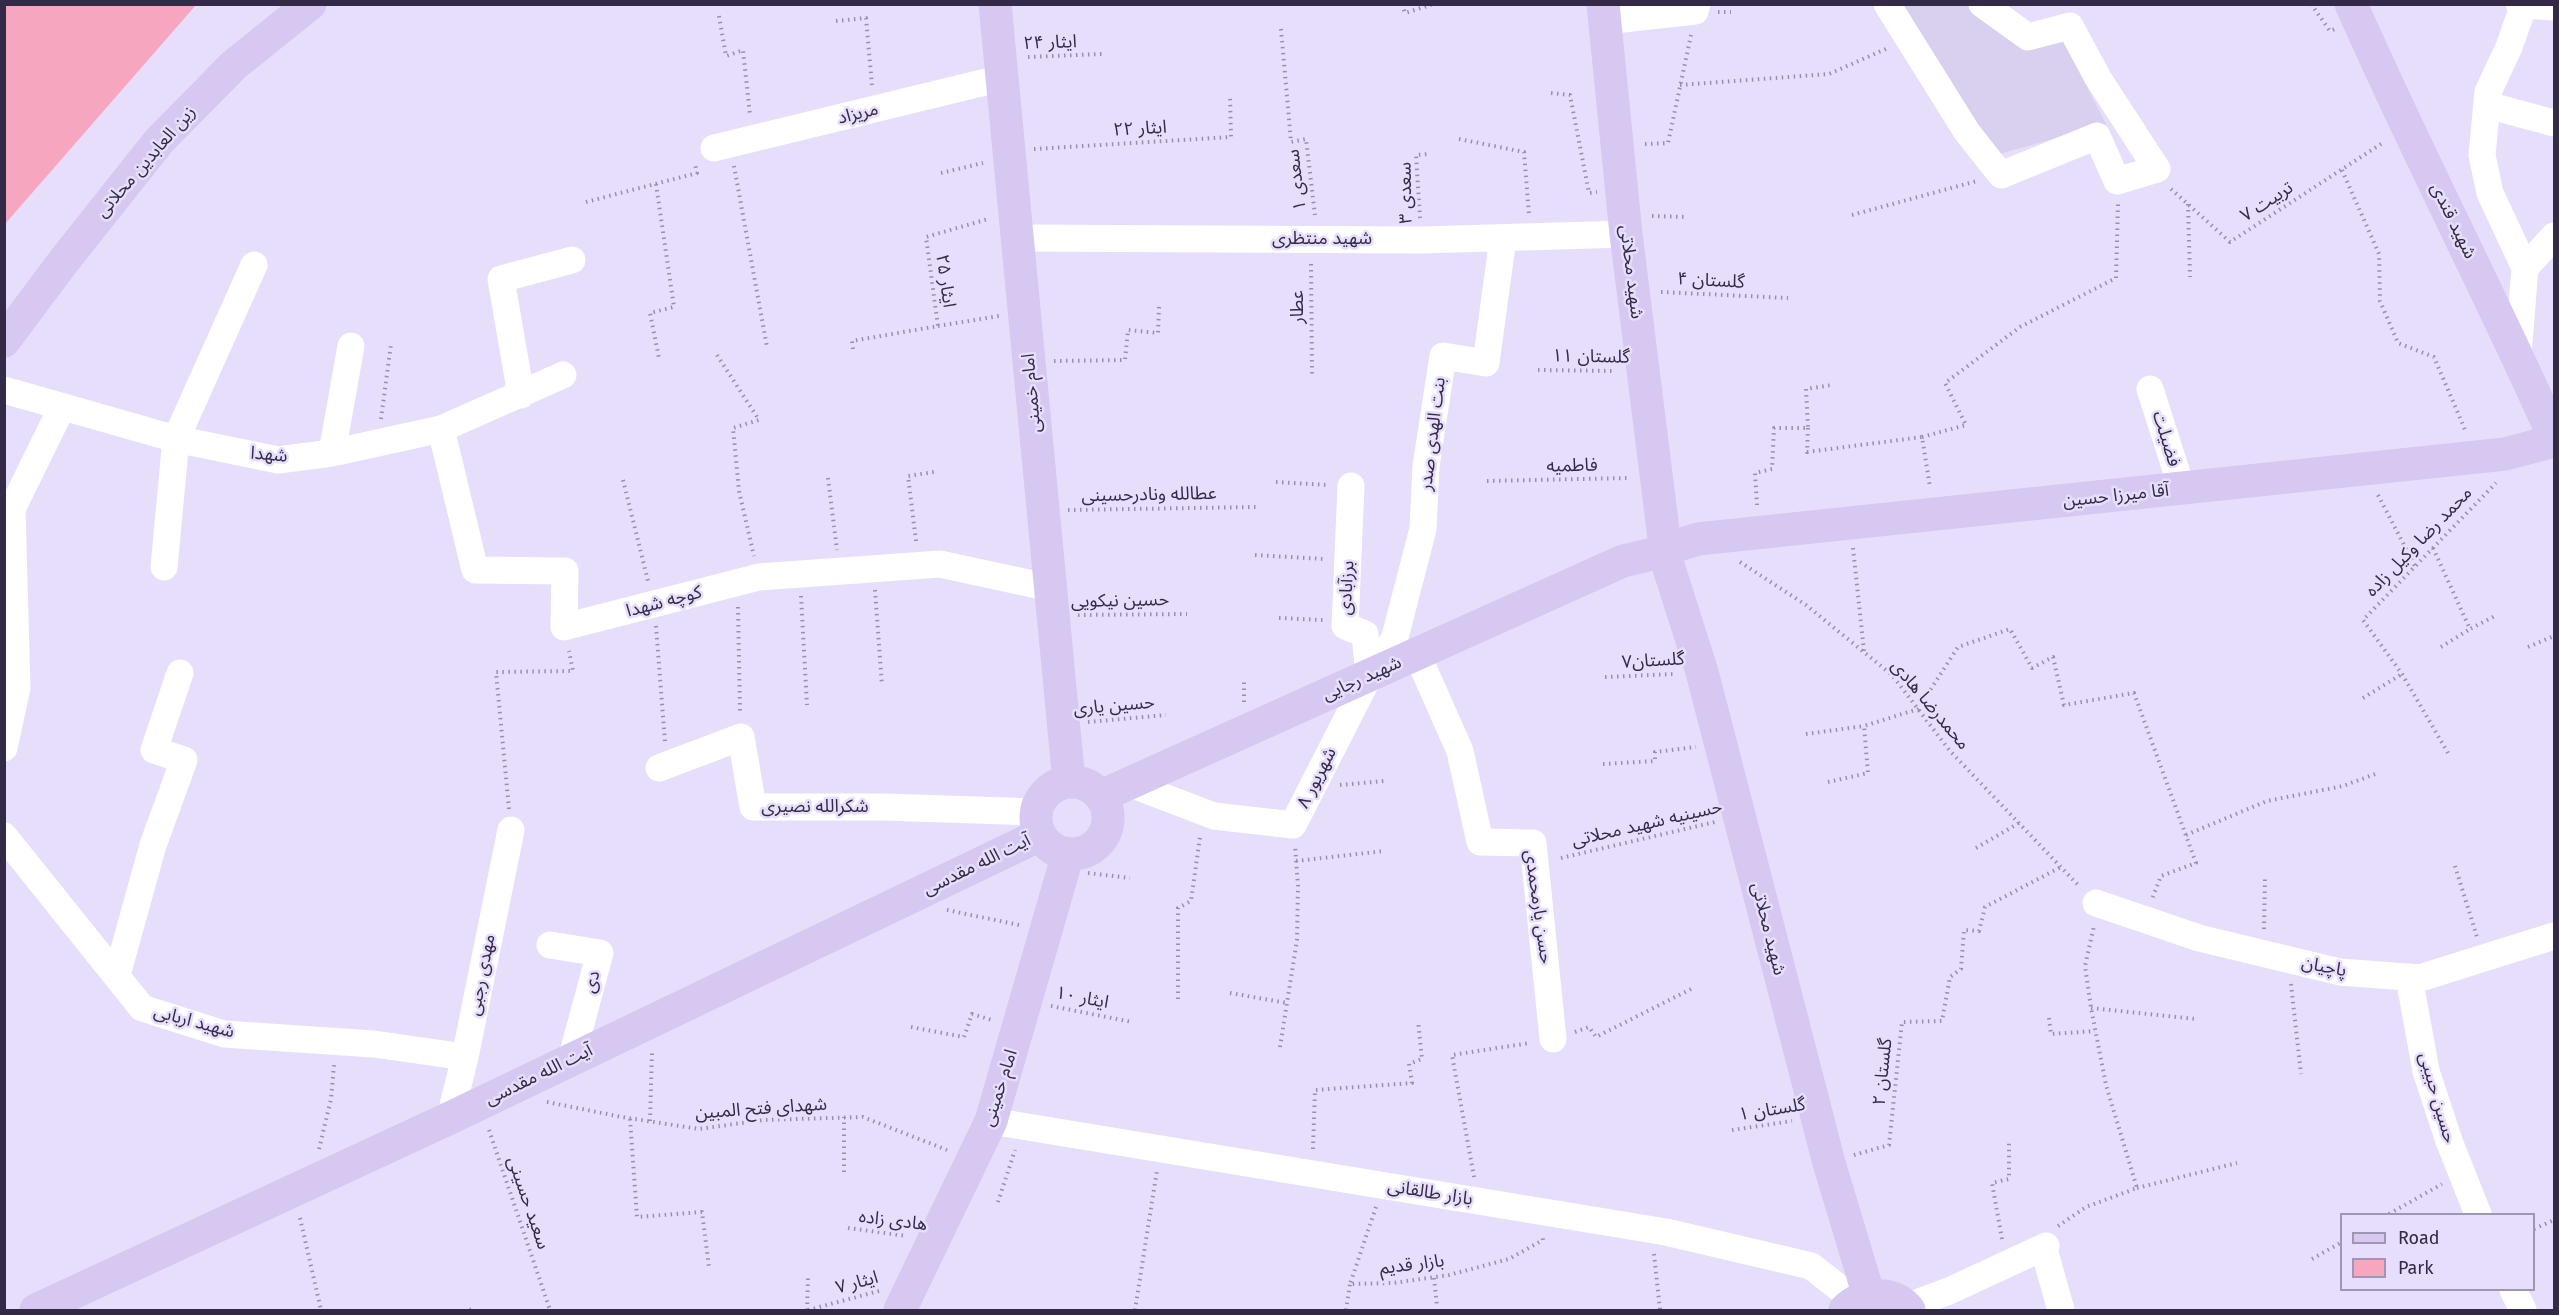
<!DOCTYPE html>
<html>
<head>
<meta charset="utf-8">
<style>
	body { margin:0 }
	#map { position:relative; width:2559px; height:1315px; overflow:hidden; background:#e7defc; font-family:"Fira Sans",sans-serif }
	canvas { display:block }
	.frame { position:absolute; inset:0; border:6px solid #342946; pointer-events:none }
	.legend { position:absolute; left:2340px; top:1213px; width:195px; height:78px; box-sizing:border-box; background:#e7defc; border:2px solid #9f96b3; margin:0; padding:8px 10px; list-style:none; font-size:18px; color:#342946 }
	.legend li { display:flex; align-items:center; gap:12px; height:30px }
	.legend b { width:30px; border:2px solid #9f96b3 }
</style>
</head>
<body>
<div id="map">
<canvas width="2559" height="1315"></canvas>
<div class="frame"></div>
<ul class="legend">
<li><b style="height:8px;background:#d6c8f0"></b>Road</li>
<li><b style="height:16px;background:#f7a6bf"></b>Park</li>
</ul>
</div>
<script>
const c = document.querySelector('canvas').getContext('2d');
c.lineJoin = 'round';
function fill(path, color) {
  c.fillStyle = color;
  c.fill(path, 'evenodd');
}
function strokePath(path, color, width, dash) {
  c.strokeStyle = color;
  c.lineWidth = width;
  c.lineCap = dash ? 'butt' : 'round';
  c.setLineDash(dash || []);
  c.stroke(path);
}
function label(font, color, halo, rows, align = 'center') {
  c.font = font + ' "Fira Sans","Noto Sans Arabic",sans-serif';
  c.lineWidth = 5;
  c.setLineDash([]);
  c.textBaseline = 'middle';
  c.strokeStyle = halo;
  c.fillStyle = color;
  for (const [text, x, y, turn = 0] of rows) {
    c.save();
    c.translate(x, y);
    c.rotate((+turn || 0) * Math.PI / 180);
    c.textAlign = isNaN(turn) ? turn : align;
    if (halo) c.strokeText(text, 0, 0);
    c.fillText(text, 0, 0);
    c.restore();
  }
}
const built = new Path2D(`
	M1897,5H1970L1975,15L2026,51L2063,40L2106,124L1992,156Z`);
const green = new Path2D(`
	M5,4L196,5L5,224L4,5Z`);
const path = new Path2D(`
	M1402,4L1405,13L1434,4
	M2311,4L2330,31L2335,29
	M1718,12H1731
	M719,16L726,56L743,50L750,115
	M836,21L866,18L872,85
	M1281,29L1291,142L1306,139L1315,215
	M1028,57L1102,54
	M1680,85L1829,74L1888,48
	M1551,93L1570,95L1589,193L1597,192
	M1459,139L1524,152L1529,215
	M1645,144L1668,143L1691,35
	M1034,149L1231,137L1230,95
	M734,166L767,347
	M2342,170L2379,254L2380,301L2398,343L2434,357L2466,432
	M941,173L983,163
	M656,184L674,307L650,313L659,358
	M2171,189L2230,242L2384,142
	M586,202L697,173L695,164
	M2188,204L2190,277
	M1852,215L1977,181
	M1652,216L1687,217
	M1420,218L1416,155L1428,154
	M1311,264L1312,375
	M1661,292L1788,298
	M938,326L999,316
	M853,349L852,341L938,326L926,237L988,219
	M717,355L759,420L733,428L739,491L754,556
	M1054,361L1125,360L1128,330L1158,333L1159,306
	M1538,370L1615,371
	M381,419L391,344
	M1808,428L1807,452L1922,437L1930,487
	M1922,437L1966,425L1945,383L2020,327L2116,278L2118,204
	M828,478L837,550
	M623,480L648,581
	M1487,481L1629,478
	M1276,482L1327,485
	M2378,495L2415,566
	M1757,505L1755,473L1772,469L1774,428H1808L1806,389L1832,385
	M1068,510L1256,507
	M916,541L908,476L934,472
	M1853,548L1864,651
	M2433,548L2470,629L2495,616
	M1255,555L1323,559
	M1740,562L1806,605L1892,675L1950,751L2079,886
	M875,590L882,685
	M801,596L807,705
	M738,607L740,713
	M1078,615L1187,614
	M1279,618L1323,620
	M656,626L665,742
	M2441,647L2470,629
	M2528,647L2554,636
	M1605,677L1674,674
	M2363,698L2402,674
	M1244,702V678
	M1088,722L1166,715
	M1806,734L1864,726
	M2448,753L2402,674L2363,620L2496,483
	M1603,764L1655,761V752L1696,747
	M1828,782L1868,773L1864,726L1918,709L1958,647L2010,629L2032,668L2053,657L2064,705L2134,693L2196,863L2161,876L2152,899
	M1340,785L1384,781
	M509,809L496,672L573,671L569,651
	M2186,835L2267,801L2343,786L2378,773
	M1976,848L2019,823
	M1561,858L1715,822
	M1296,861L1384,851
	M2455,866L2477,937
	M1088,873L1130,878
	M947,910L1019,925
	M2264,929L2265,876
	M2291,984L2301,1074
	M1230,993L1287,1003
	M1178,999V908L1191,901L1200,837
	M1051,1006L1132,1022
	M2091,1008L2196,1019
	M2049,1018L2051,1034L2095,1031
	M911,1027L964,1037L972,1014L992,1020
	M1575,1032L1589,1027L1596,1037L1695,987
	M1280,1047L1297,940L1298,886L1295,846
	M547,1102L622,1117L699,1129L763,1120L863,1117L947,1150
	M630,1119L637,1217L702,1212L709,1267
	M650,1121L652,1051
	M489,1130L550,1310
	M1732,1130L1792,1121
	M319,1149L331,1099L334,1065
	M1313,1149L1315,1090L1412,1083L1409,1064L1422,1059L1418,1021
	M1854,1155L1889,1145L1902,1022L1942,1021L1950,977L1961,969L1964,930L1979,931L1985,907L2061,867
	M844,1172V1117
	M1474,1177L1452,1055L1530,1043
	M2137,1188L2237,1163
	M998,1202L1015,1150
	M1376,1207L1350,1284L1393,1283L1449,1275L1509,1259L1543,1240L1542,1235
	M2389,1214L2442,1184
	M300,1218L321,1310
	M2058,1226L2086,1207L2137,1188L2106,1085L2091,1008L2085,966L2094,926
	M848,1228L907,1236
	M2534,1229L2554,1220
	M2002,1239L1992,1183L2009,1179V1141
	M1654,1254L1660,1310
	M2312,1259L2342,1242
	M1434,1278L1437,1306
	M470,1310L474,1308V1310
	M807,1310L808,1278
	M808,1310L879,1291
	M1135,1310L1157,1170
	M1346,1310L1350,1284`);
const minor = new Path2D(`
	M1887,4L1967,132L2001,175L2097,136L2117,181L2157,169L2098,78L2070,26L2028,37L1982,4
	M2524,5L2554,7
	M1605,21L1695,11L1697,4
	M2487,105L2554,123
	M714,148L1002,78
	M1017,238L1421,240L1626,234
	M2525,268L2554,236
	M2518,355L2525,268L2490,193L2482,155L2488,92L2509,47L2522,10L2519,4
	M2150,389L2182,489
	M4,390L176,439L278,460L332,453L441,429L563,375
	M521,395L501,279L572,260
	M441,429L475,570L565,571L564,627L759,577L940,564L1051,588
	M332,453L351,346
	M164,567L176,439L254,265
	M1417,654L1460,751L1480,842L1533,843L1553,1039
	M1375,673L1395,637L1423,529L1426,466L1443,356L1486,363L1503,238
	M4,748L17,688L12,509L62,407
	M659,768L741,737L753,807H884L1036,812
	M1130,784L1214,816L1293,825L1369,676L1365,634L1345,626L1351,486
	M4,836L142,1008L224,1034L374,1044L465,1057
	M2096,903L2199,938L2340,972L2420,978L2554,936
	M550,945L600,953L571,1060
	M117,975L153,845L184,760L154,750L180,673
	M2409,977L2426,1071L2449,1141L2478,1214
	M450,1118L465,1057L511,830
	M991,1121L1666,1232L1811,1266L1856,1301
	M2045,1253L2061,1310
	M2513,1290L2523,1310
	M1906,1307L1949,1291L2046,1246`);
const major = new Path2D(`
	M995,4L1069,782
	M1603,4L1626,234L1664,538
	M2351,4C2415,150 2489,291 2554,437
	M4,341L63,262L159,141L234,65L310,4
	M1676,546L1698,539L2477,457L2505,454L2554,441
	M1667,562L1702,672L1829,1163L1869,1296
	M1036 818a36 36 0 1 1 72 0a36 36 0 1 1-72 0Z
	M1101,796L1623,561L1653,554
	M36,1310L450,1118L1040,835
	M900,1310L991,1121L1068,854
	M1845,1310C1862,1293 1893,1289 1909,1310`);
const streetNames = [
	["ایثار ۲۴",1050,43,-2],
	["مریزاد",858,114,-14],
	["ایثار ۲۲",1140,129,-3],
	["زین العابدین محلاتی",146,162,-49],
	["سعدی ۱",1297,180,-97],
	["سعدی ۳",1406,193,-91],
	["تربیت ۷",2267,202,-33],
	["شهید قندی",2453,221,64],
	["شهید منتظری",1322,239],
	["شهید محلاتی",1631,272,83],
	["ایثار ۲۵",945,281,82],
	["گلستان ۴",1711,281,3],
	["عطار",1298,307,-90],
	["گلستان ۱۱",1591,357,1],
	["امام خمینی",1032,393,-95],
	["بنت الهدی صدر",1433,434,-83],
	["فضیلت",2166,439,73],
	["شهدا",269,455,5],
	["فاطمیه",1572,466,-1],
	["عطالله ونادرحسینی",1149,495,-1],
	["آقا میرزا حسین",2116,496,-6],
	["محمد رضا وکیل زاده",2419,542,-46],
	["برزآبادی",1347,588,-87],
	["حسین نیکویی",1120,601,-1],
	["کوچه شهدا",664,602,-15],
	["گلستان۷",1653,661,-3],
	["شهید رجایی",1362,679,-24],
	["محمدرضا هادی",1930,705,50],
	["حسین یاری",1114,706,-5],
	["۸ شهریور",1317,778,-63],
	["شکرالله نصیری",815,807],
	["حسینیه شهید محلاتی",1647,824,-13],
	["آیت الله مقدسی",977,865,-26],
	["حسن یارمحمدی",1538,907,82],
	["شهید محلاتی",1768,929,76],
	["پاچیان",2324,967,11],
	["مهدی رجبی",482,975,-79],
	["دی",592,982,-75],
	["ایثار ۱۰",1082,998,11],
	["شهید اربابی",194,1022,15],
	["گلستان ۲",1883,1072,-84],
	["آیت الله مقدسی",539,1075,-26],
	["امام خمینی",1000,1088,-72],
	["حسین حبیبی",2437,1098,74],
	["شهدای فتح المبین",761,1109,-4],
	["گلستان ۱",1772,1110,-9],
	["بازار طالقانی",1430,1193,9],
	["سعید حسینی",528,1203,71],
	["هادی زاده",893,1221,7],
	["بازار قدیم",1412,1265,-7],
	["ایثار ۷",857,1283,-15]
];
fill(built, '#d9cfef');
fill(green, '#f7a6bf');
strokePath(path, '#998fad', 4, [1.5, 4.5]);
strokePath(minor, '#fff', 27);
strokePath(major, '#d6c8f0', 33);
label('18px', '#342946', '#e7defc', streetNames);
</script>
</body>
</html>
